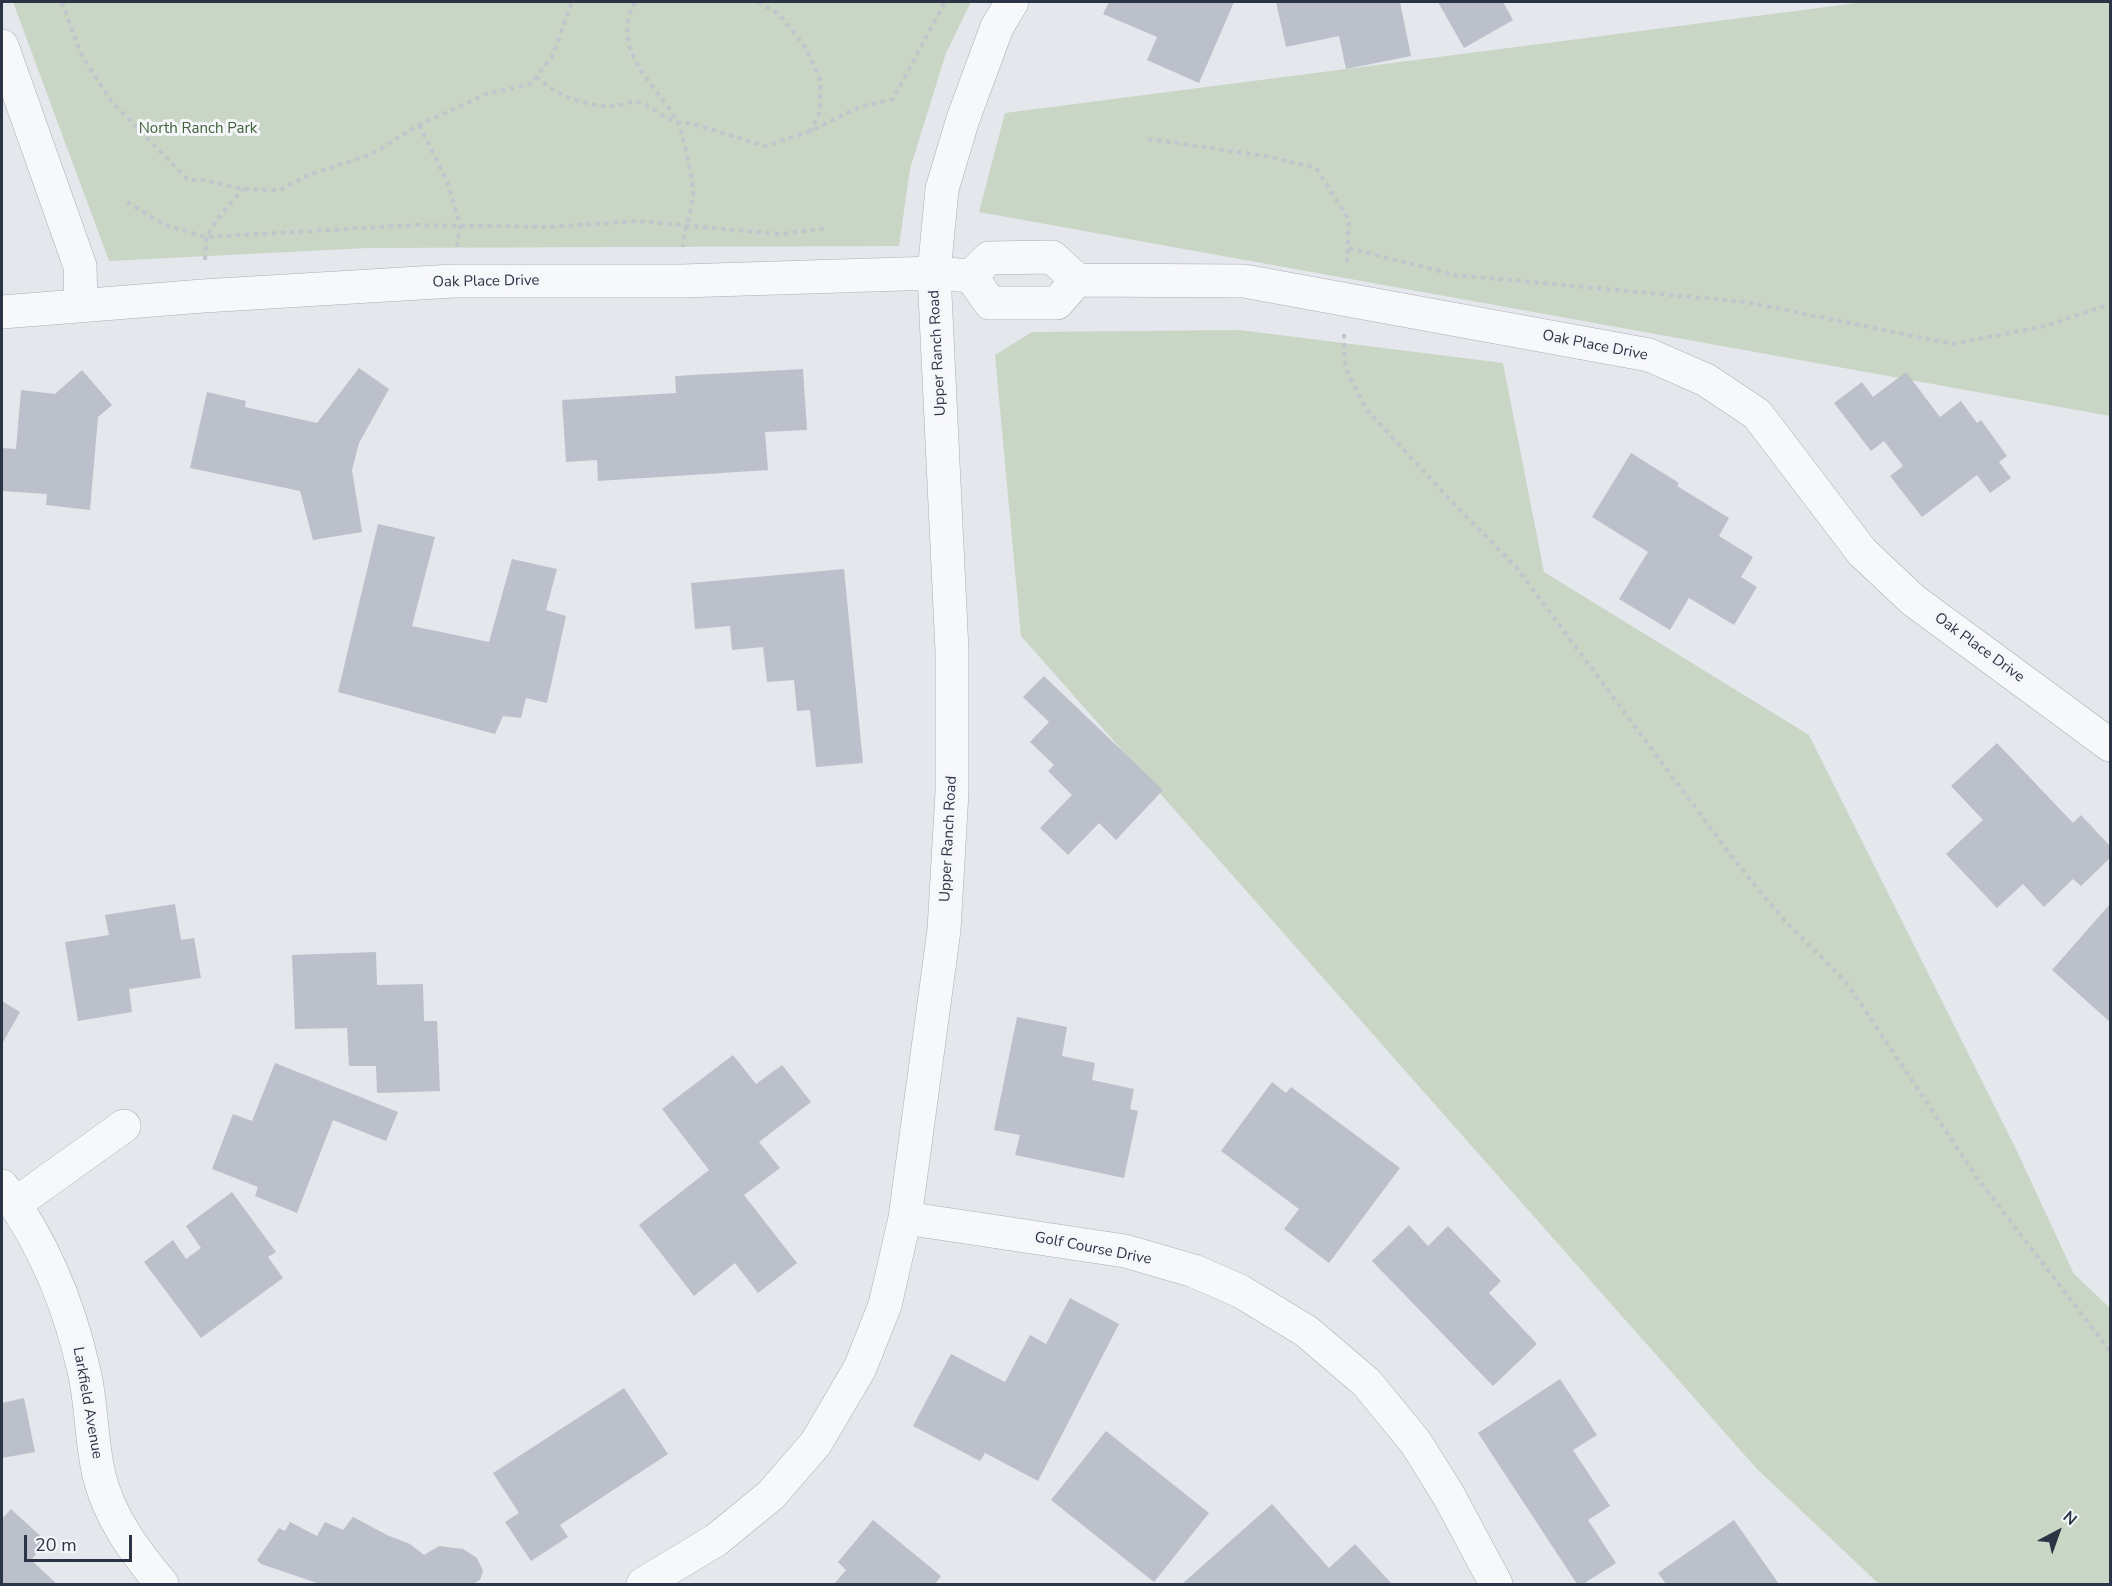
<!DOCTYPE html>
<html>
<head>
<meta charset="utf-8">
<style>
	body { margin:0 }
	#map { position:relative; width:2112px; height:1586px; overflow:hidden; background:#e4e7ec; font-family:"Nunito Sans",sans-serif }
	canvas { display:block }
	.frame { position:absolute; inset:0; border:3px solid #2b3445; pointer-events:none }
	.north { position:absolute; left:2028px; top:1502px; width:60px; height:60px; -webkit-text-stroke:4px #f4f6f9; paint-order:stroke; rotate:41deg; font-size:16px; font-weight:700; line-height:24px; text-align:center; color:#2b3445 }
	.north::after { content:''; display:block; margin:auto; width:21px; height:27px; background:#2b3445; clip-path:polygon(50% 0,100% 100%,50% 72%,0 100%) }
	.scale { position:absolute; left:24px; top:1535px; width:108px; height:27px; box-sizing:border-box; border:3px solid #2b3445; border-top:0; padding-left:8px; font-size:18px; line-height:21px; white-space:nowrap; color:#2b3445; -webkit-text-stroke:4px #f4f6f9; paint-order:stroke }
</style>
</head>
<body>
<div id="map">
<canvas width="2112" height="1586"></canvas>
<div class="frame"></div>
<div class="north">N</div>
<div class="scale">20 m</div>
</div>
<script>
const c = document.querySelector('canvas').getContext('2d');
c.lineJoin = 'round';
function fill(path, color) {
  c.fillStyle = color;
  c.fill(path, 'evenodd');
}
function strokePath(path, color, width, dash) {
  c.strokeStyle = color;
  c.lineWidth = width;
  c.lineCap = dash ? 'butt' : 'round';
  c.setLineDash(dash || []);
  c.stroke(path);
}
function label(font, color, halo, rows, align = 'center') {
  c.font = font + ' "Nunito Sans",sans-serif';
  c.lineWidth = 6;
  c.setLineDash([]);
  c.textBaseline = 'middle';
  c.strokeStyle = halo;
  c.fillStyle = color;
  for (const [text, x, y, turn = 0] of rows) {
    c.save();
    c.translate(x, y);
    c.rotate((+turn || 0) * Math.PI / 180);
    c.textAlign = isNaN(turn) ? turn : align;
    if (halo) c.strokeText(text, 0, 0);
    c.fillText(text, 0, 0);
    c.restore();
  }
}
const green = new Path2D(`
	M13,2H971L946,53L910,169L899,246L368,248L109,261Z
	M1865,2H2110V416L979,212L1005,113Z
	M1239,330L1503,363L1544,572L1809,735L2015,1147L2074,1274L2110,1308V1584H1879L1757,1469L1021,636L995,355L1032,332Z`);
const building = new Path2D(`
	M1109,2H1234L1199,83L1147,60L1157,37L1103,14Z
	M1276,2H1400L1411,56L1346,69L1339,36L1286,47Z
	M1438,2H1503L1513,20L1464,48Z
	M359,368L389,389L359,443L352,470L362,532L313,540L300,491L190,468L207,392L246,401L245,407L317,423Z
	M803,369L807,430L765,432L768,470L598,481L597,460L566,462L562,400L676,393L675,376Z
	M82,370L112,405L98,417L90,510L46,505L47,494L2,491V448L16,449L21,390L55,394Z
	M1906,372L1940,417L1961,401L1977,423L1981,420L2007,456L1999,462L2011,478L1990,493L1977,475L1922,517L1890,476L1903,466L1884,441L1871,451L1834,403L1862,382L1873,397Z
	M1631,453L1679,483L1677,486L1729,518L1719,536L1753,557L1741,577L1757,587L1734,625L1689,598L1670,630L1619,599L1648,552L1592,517Z
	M378,524L435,537L412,626L489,642L512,559L557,569L546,610L566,616L547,703L526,698L521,718L503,716L495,734L338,692Z
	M844,569L863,763L816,767L810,710L797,711L794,680L767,682L763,647L732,650L730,626L695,629L691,583Z
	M1044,676L1163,790L1116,840L1099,823L1068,855L1040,828L1072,795L1048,771L1054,765L1030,742L1049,722L1023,697Z
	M1997,743L2073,823L2081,815L2110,846V858L2081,886L2073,879L2044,907L2023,884L1997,908L1946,854L1983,820L1951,786Z
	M175,904L181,940L194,938L201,978L129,989L132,1012L78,1021L65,942L109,935L105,915Z
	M2110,904V1022L2052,970Z
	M376,952L377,985L423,984L424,1021H437L440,1091L377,1093L376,1066H349L347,1028L295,1029L292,955Z
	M2,1001L20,1012L2,1044Z
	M1017,1017L1067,1027L1062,1056L1095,1063L1092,1080L1134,1089L1130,1109L1138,1111L1124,1178L1015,1155L1020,1135L994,1130Z
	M733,1055L756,1084L782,1065L811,1102L759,1142L780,1168L744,1195L797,1263L758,1293L735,1263L694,1296L639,1225L709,1170L662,1109Z
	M275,1063L398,1112L386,1141L333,1120L297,1213L255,1196L258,1187L212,1169L233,1114L252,1121Z
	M1272,1082L1286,1093L1291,1087L1400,1168L1329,1263L1284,1229L1299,1209L1221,1151Z
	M232,1192L276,1252L268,1257L283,1278L201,1338L144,1262L173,1240L186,1259L201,1248L186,1226Z
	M1409,1225L1428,1246L1448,1226L1501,1281L1489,1293L1537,1344L1493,1386L1372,1261Z
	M1070,1298L1119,1324L1038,1481L985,1453L980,1461L913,1426L951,1354L1005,1382L1030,1335L1046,1344Z
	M1560,1379L1597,1435L1573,1450L1610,1506L1588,1520L1616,1563L1583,1584H1577L1478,1433Z
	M624,1388L668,1454L560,1525L568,1537L531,1561L505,1522L519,1513L493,1473Z
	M24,1398L35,1452L2,1458V1403Z
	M1106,1431L1209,1513L1154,1582L1051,1500Z
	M1272,1504L1329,1568L1355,1544L1392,1584H1182Z
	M11,1509L47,1542L31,1560L57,1584H2V1519Z
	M353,1517L387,1535L410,1544L424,1555L439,1546L463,1549L477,1558L483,1571L480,1580L473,1584H320L261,1564L257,1560L279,1528L285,1531L290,1522L317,1536L325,1522L343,1530Z
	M873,1520L941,1576L935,1584H834L846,1570L838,1562Z
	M1734,1520L1779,1584H1666L1658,1573Z`);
const path = new Path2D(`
	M62,2L81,54L111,101L188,180H204L243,189L280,190L311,174L370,155L419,125L486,94L530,84L552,57L572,2
	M635,2C609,51 655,83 678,122C682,131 692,178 693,189C695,204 683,229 683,247
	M758,2L779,14L806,48L821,82L819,114L811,131
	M536,77C556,94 584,107 612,106C620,106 628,102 635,102C653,103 665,125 690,123L765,146L811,131L859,107L893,99L945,2
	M419,125L447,181L460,225L457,248
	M1148,139L1265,156L1316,168L1349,220L1347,264
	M127,202L165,225L206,237L416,225L549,227L637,221L780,234L827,228
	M1349,248L1455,275L1746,302L1953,344L2046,326L2110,304
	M205,260L206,237L219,217L243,189
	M1344,334L1345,367L1366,409L1454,504L1517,568L1735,861L1785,921L1846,982L1978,1179L2110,1351`);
const minor = new Path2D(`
	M2,46L80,266L81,305
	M971,276L989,258L1052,257L1077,280L1244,281L1649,355L1706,380L1757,414L1862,552L1913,600L2110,745
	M2,312L203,296L453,281H682L934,273L971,276L990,303H1057L1077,280
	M2,1186C43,1241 69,1304 84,1371C92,1405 91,1441 99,1475C109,1517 135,1552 162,1584
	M15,1204L124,1126
	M905,1218L1125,1251L1194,1271L1240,1291L1306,1331L1367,1383L1416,1443L1449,1496L1496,1584
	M643,1584L716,1540L771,1495L816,1443L860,1368L885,1305L905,1218L944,930L952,792V651L934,273L942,189L963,119L997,27L1012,2`);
const parkNames = [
	["North Ranch Park",198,129]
];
const streetNames = [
	["Oak Place Drive",486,282,-1],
	["Oak Place Drive",1595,346,11],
	["Upper Ranch Road",938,353,-93],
	["Oak Place Drive",1979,648,36],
	["Upper Ranch Road",949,839,-87],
	["Golf Course Drive",1093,1249,11],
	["Larkfield Avenue",87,1403,80]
];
fill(green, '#c9d6c5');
fill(building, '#bbc0ca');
strokePath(minor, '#a9aeb7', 34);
strokePath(path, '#c2c5cb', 4, [4.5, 4.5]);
strokePath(minor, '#f7f8fa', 33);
label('15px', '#3f6138', '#f4f6f9', parkNames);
label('15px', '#2b3445', '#f4f6f9', streetNames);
</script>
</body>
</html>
